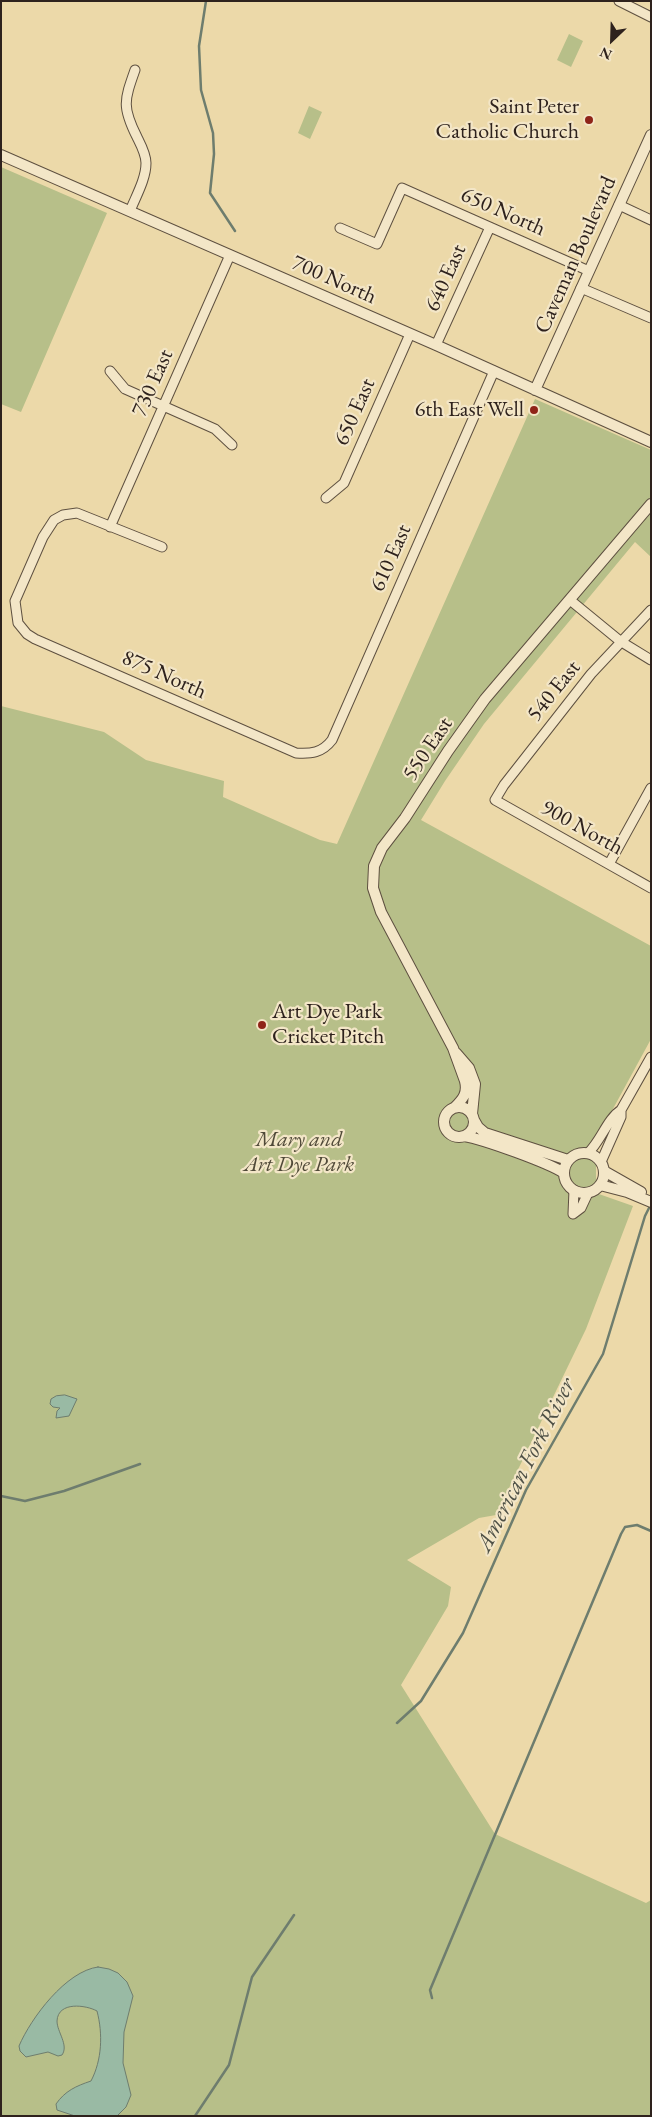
<!DOCTYPE html>
<html>
<head>
<meta charset="utf-8">
<style>
	body { margin:0 }
	#map { position:relative; width:652px; height:2117px; overflow:hidden; background:#ecd9a9; font-family:"EB Garamond",serif }
	canvas { display:block }
	.frame { position:absolute; inset:0; border:2px solid #2e221d; pointer-events:none }
	.north { position:absolute; left:587px; top:15px; width:50px; height:50px; -webkit-text-stroke:4px #f3e6c7; paint-order:stroke; rotate:204deg; font-size:14px; font-weight:700; line-height:20px; text-align:center; color:#2e221d }
	.north::after { content:''; display:block; margin:auto; width:18px; height:22px; background:#2e221d; clip-path:polygon(50% 0,100% 100%,50% 72%,0 100%) }
</style>
</head>
<body>
<div id="map">
<canvas width="652" height="2117"></canvas>
<div class="frame"></div>
<div class="north">N</div>
</div>
<script>
const c = document.querySelector('canvas').getContext('2d');
c.lineJoin = 'round';
function fill(path, color) {
  c.fillStyle = color;
  c.fill(path, 'evenodd');
}
function strokePath(path, color, width, dash) {
  c.strokeStyle = color;
  c.lineWidth = width;
  c.lineCap = dash ? 'butt' : 'round';
  c.setLineDash(dash || []);
  c.stroke(path);
}
function label(font, color, halo, rows, align = 'center') {
  c.font = font + ' "EB Garamond",serif';
  c.lineWidth = 4.5;
  c.setLineDash([]);
  c.textBaseline = 'middle';
  c.strokeStyle = halo;
  c.fillStyle = color;
  for (const [text, x, y, turn = 0] of rows) {
    c.save();
    c.translate(x, y);
    c.rotate((+turn || 0) * Math.PI / 180);
    c.textAlign = isNaN(turn) ? turn : align;
    if (halo) c.strokeText(text, 0, 0);
    c.fillText(text, 0, 0);
    c.restore();
  }
}
const green = new Path2D(`
	M569,34L583,41L571,67L557,60Z
	M309,106L322,112L310,139L298,133Z
	M1,167L107,213L21,412L1,404Z
	M535,399L651,450V557L635,542L484,724L445,781L421,820L651,946V1039L596,1140V1193L633,1206L586,1329L496,1515L479,1518L407,1560L451,1587L448,1606L401,1685L495,1834L646,1903L651,1900V2116H1V706L104,732L146,760L224,781L223,797L320,840L337,844Z`);
const water = new Path2D(`
	M65,1395L77,1399L69,1416L56,1418L57,1411L60,1408L53,1407L50,1404L51,1399L56,1396Z
	M98,1967L109,1969L118,1973L127,1982L133,1996L124,2032L123,2063L131,2095L126,2107L117,2116H75L57,2110L56,2104C65,2091 76,2086 91,2081C102,2060 103,2034 97,2011C86,2005 58,2001 57,2021C57,2032 69,2045 62,2055L58,2056L48,2052L26,2057L20,2051L19,2046C31,2018 66,1971 98,1967Z`);
const stream = new Path2D(`
	M206,1L199,46L201,90L213,133L214,154L210,193L235,231
	M1,1496L25,1501L64,1491L140,1464
	M397,1723L421,1701L463,1633L526,1490L603,1354L645,1216L650,1206
	M432,1998L430,1990L621,1534L625,1527L637,1525L651,1531
	M195,2116L229,2065L252,1977L294,1915`);
const minor = new Path2D(`
	M619,1L651,17
	M619,205L651,220
	M130,211C136,196 146,179 146,163C146,154 141,145 137,137C122,107 124,101 135,70
	M340,228L377,244L402,188L589,271
	M581,288L651,318
	M436,345L490,227
	M110,371L125,389L215,429L232,445
	M326,498L344,483L410,334
	M110,527L230,255
	M162,547L77,513L63,515L54,520L43,537L15,601L18,623L27,634L35,639L296,753C311,754 322,753 332,740L494,371
	M570,600L620,641L651,660
	M651,610L591,674L504,785L495,800L651,888
	M609,864L651,788
	M588,1153C601,1141 607,1119 621,1110L651,1057
	M601,1162L621,1117V1110
	M573,1214L581,1208L588,1193
	M573,1214L574,1190`);
const tertiary = new Path2D(`
	M1,155L436,345L651,442
	M535,390L651,135
	M456,1053L469,1068L475,1084L472,1114
	M444 1122a15 15 0 1 1 30 0a15 15 0 1 1-30 0Z
	M455,1107C463,1099 468,1093 465,1081L453,1048L381,912L373,888L374,866L382,848L405,818L448,751L485,699L651,504
	M474,1120L478,1127L485,1133L568,1160
	M464,1136C483,1139 549,1163 564,1173
	M564 1173a20 20 0 1 1 40 0a20 20 0 1 1-40 0Z
	M604,1171L641,1192
	M600,1185L627,1192L651,1202`);
const markers = [
	[589,120,5,"#8f2418"],
	[534,410,5,"#8f2418"],
	[262,1025,5,"#8f2418"]
];
const poiNames = [
	["Saint Peter",579,107],
	["Catholic Church",579,132],
	["6th East Well",524,410],
	["Art Dye Park",272,1012,"left"],
	["Cricket Pitch",272,1037,"left"]
];
const streetNames = [
	["650 North",503,212,24],
	["Caveman Boulevard",576,255,-66],
	["640 East",446,278,-66],
	["700 North",334,280,24],
	["730 East",153,383,-66],
	["650 East",355,412,-66],
	["610 East",391,558,-66],
	["875 North",164,675,24],
	["540 East",554,691,-51],
	["550 East",428,749,-56],
	["900 North",582,828,29]
];
const parkNames = [
	["Mary and",299,1140],
	["Art Dye Park",299,1165]
];
const waterNames = [
	["American Fork River",526,1465,-63]
];
fill(green, '#b7bf89');
fill(water, '#99baa4');
strokePath(water, '#6e7d6e', 1);
strokePath(stream, '#6e7d6e', 2.5);
strokePath(minor, '#5e5040', 11);
strokePath(tertiary, '#5e5040', 12);
strokePath(minor, '#f3e6c7', 9);
strokePath(tertiary, '#f3e6c7', 10);
for (const [x, y, r, color] of markers) {
  const dot = new Path2D();
  dot.arc(x, y, r, 0, 2 * Math.PI);
  c.fillStyle = color;
  c.fill(dot);
  strokePath(dot, '#f3e6c7', 2);
}
label('22px', '#2e221d', '#f3e6c7', poiNames, 'right');
label('22px', '#2e221d', '#f3e6c7', streetNames);
label('italic 22px', '#504938', '#f3e6c7', parkNames);
label('italic 24px', '#4e5046', '#f3e6c7', waterNames);
</script>
</body>
</html>
